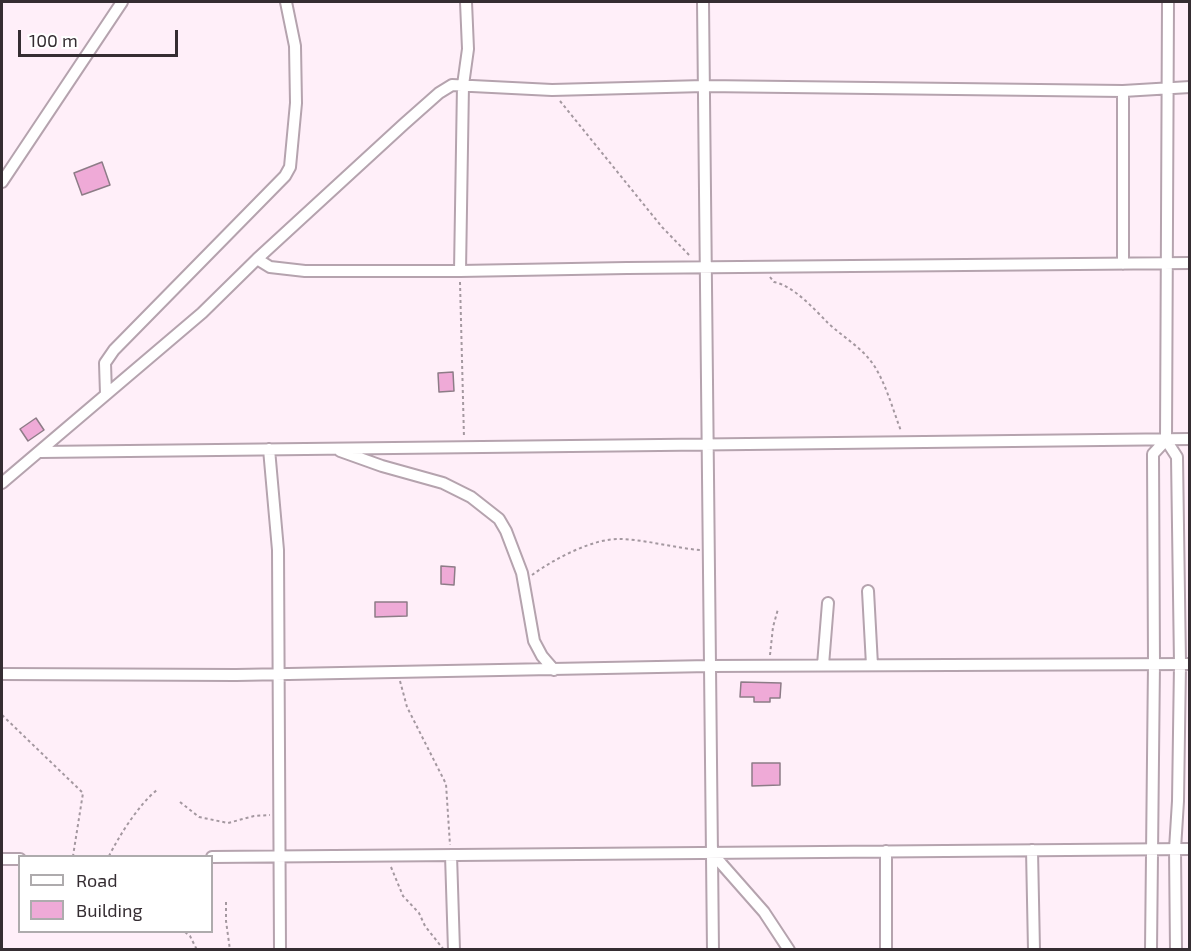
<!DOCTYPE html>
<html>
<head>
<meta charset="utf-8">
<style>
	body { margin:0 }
	#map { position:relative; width:1191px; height:951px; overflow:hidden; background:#ffeff9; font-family:"Exo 2",sans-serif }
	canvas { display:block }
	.frame { position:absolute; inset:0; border:3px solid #352d32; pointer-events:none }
	.legend { position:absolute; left:18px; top:855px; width:195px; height:78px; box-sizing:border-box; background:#fff; border:2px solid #aeabad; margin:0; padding:8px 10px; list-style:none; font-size:18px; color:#352d32 }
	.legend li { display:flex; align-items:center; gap:12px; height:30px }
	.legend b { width:30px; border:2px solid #aeabad }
	.scale { position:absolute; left:18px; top:30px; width:160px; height:27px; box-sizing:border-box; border:3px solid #352d32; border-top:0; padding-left:8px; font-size:18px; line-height:21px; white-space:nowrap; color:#352d32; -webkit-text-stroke:4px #fff; paint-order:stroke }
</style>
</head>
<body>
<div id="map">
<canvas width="1191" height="951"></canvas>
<div class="frame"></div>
<ul class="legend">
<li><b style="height:8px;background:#fff"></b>Road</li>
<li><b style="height:16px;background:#efaad7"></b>Building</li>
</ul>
<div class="scale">100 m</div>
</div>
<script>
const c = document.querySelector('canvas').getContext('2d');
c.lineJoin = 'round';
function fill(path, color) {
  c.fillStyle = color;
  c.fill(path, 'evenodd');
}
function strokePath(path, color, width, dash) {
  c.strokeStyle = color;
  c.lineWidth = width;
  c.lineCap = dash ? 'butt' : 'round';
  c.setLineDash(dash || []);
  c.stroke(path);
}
const building = new Path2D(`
	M102,162L110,185L82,195L74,173Z
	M453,372L454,391L439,392L438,373Z
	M36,418L44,430L28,441L20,429Z
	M441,566L455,567L454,585L441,584Z
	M375,602H407V616L375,617Z
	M741,682L781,683L780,698H770V702H754V697H740Z
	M752,763H780V785L752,786Z`);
const path = new Path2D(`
	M560,101L662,227L691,257
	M770,277L774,282C794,286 814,309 828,323C844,338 863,348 875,367C887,387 893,410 901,431
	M460,282L464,438
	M532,575C554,559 593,538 621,539C648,540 674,548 700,550
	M770,655L773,627L778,609
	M400,681L407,707L446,784L450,845
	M2,715L83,793L73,856
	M180,802L199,817L228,823L254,816L270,815
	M109,856C119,836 139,804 157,790
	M391,867L403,896L419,913L425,926L444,950
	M226,902V921L230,950
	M185,932L190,936L197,950`);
const minor = new Path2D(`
	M703,2L713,950
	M1168,2L1166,440L1177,457L1180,664L1178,801L1175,849L1176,950
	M2,182L122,2
	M257,259L270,267L305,271H460L627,268L1190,263
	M1123,264V91
	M460,271L463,85L468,49L466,2
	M106,394L105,363L114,350L285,176L290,167L296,103L295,46L286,2
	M269,449L278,550L280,950
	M340,451L382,466L443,483L471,497L499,519L506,531L522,573L534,641L542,656L554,670
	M40,452L1190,439
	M2,483L202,313L257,259L404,124L439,93L452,85L552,90L704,86L1123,91L1190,87
	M868,591L872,665
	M823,665L828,603
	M2,674L236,675L710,666L1190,664
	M1032,850L1034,950
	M712,853L764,912L789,950
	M451,855L454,950
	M212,857L1190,849
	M2,859H20
	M886,950V851
	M1151,950L1154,663L1153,454L1166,440`);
fill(building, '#efaad7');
strokePath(building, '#8d7c87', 1.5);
strokePath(minor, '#b5a3ae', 14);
strokePath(path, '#a498a0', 2, [3, 3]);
strokePath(minor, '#fff', 10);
</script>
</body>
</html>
